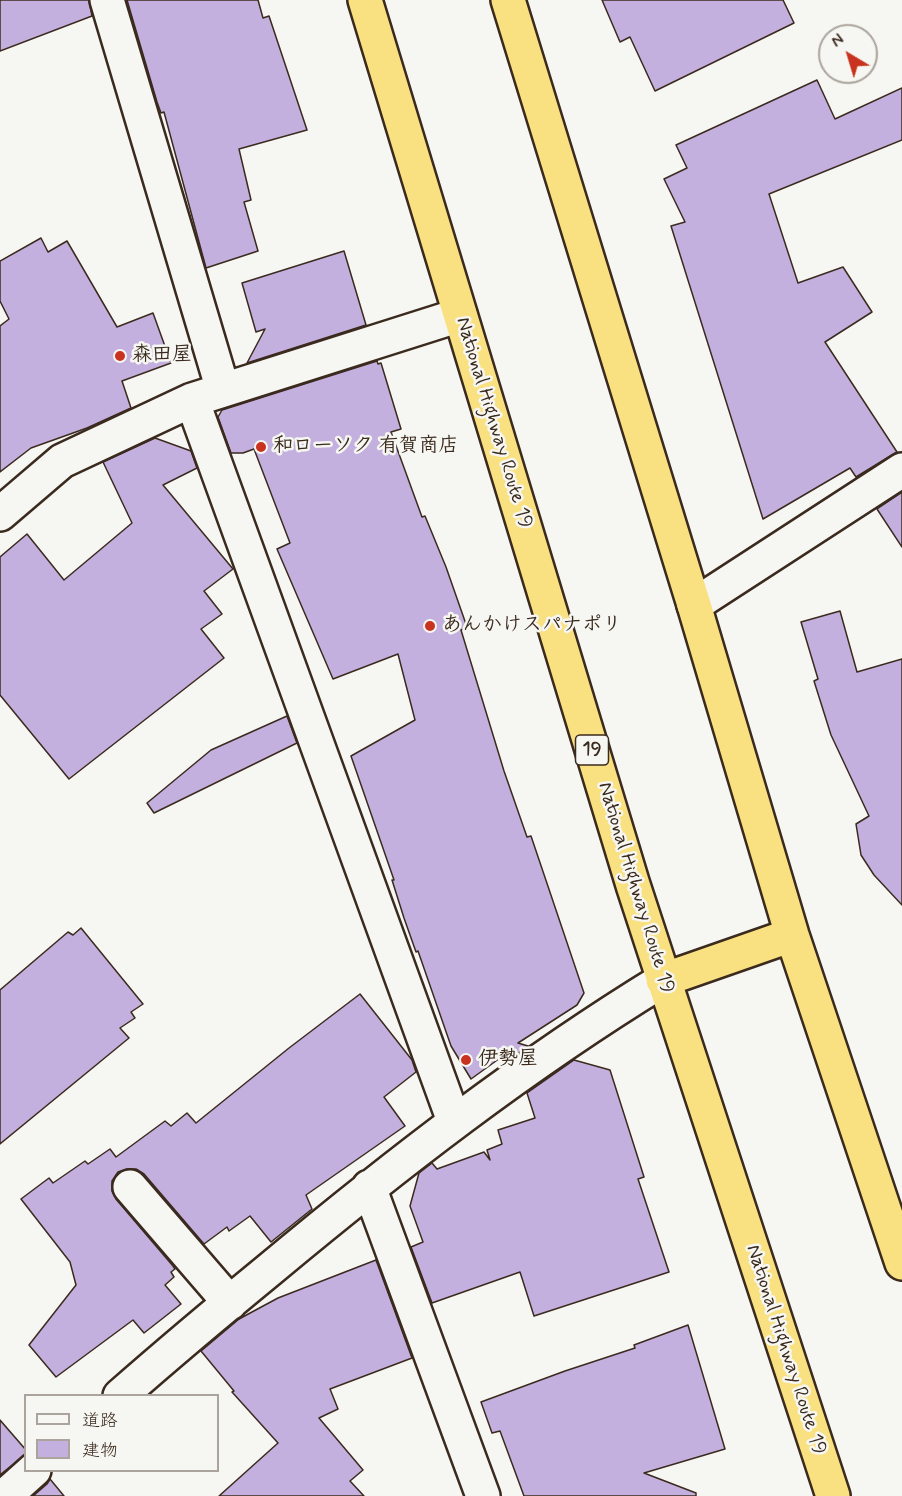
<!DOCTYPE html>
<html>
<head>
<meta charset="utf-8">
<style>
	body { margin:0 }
	#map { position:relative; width:902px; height:1496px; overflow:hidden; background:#f6f6f2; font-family:Mynerve,"Klee One",sans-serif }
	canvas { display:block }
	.legend { position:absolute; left:24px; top:1394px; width:195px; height:78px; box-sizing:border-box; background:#f6f6f2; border:2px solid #aba49d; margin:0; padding:8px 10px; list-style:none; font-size:18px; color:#3b2a1e }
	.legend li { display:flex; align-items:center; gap:12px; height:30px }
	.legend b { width:30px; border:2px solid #aba49d }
	.north { position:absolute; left:818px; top:24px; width:60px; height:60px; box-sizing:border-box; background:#f6f6f2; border:2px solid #aba49d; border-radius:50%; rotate:322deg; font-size:16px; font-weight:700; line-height:24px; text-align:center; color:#3b2a1e }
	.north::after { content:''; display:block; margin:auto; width:21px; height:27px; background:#c8321e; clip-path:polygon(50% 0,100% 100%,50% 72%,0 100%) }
</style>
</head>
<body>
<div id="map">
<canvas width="902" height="1496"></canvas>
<ul class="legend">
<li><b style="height:8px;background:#f6f6f2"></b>道路</li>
<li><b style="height:16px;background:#c4b0df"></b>建物</li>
</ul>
<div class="north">N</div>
</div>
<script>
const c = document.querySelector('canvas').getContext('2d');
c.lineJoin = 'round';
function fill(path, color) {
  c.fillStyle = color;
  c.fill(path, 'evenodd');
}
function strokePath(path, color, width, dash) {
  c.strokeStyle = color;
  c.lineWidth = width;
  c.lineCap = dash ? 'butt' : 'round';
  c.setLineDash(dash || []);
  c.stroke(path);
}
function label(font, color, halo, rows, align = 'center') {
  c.font = font + ' Mynerve,"Klee One",sans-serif';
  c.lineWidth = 5;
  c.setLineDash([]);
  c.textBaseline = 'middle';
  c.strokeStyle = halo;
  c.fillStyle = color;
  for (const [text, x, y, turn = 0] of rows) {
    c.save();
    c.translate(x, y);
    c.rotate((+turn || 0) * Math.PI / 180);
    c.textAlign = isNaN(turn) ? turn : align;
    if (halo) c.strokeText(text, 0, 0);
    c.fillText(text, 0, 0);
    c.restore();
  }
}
const building = new Path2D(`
	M0,0H89L92,16L0,51Z
	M127,0H258L263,18L269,16L307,130L239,149L251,200L244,202L258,251L206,268L164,112L161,113L157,102Z
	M602,0H783L794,23L655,91L630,37L620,42Z
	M817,80L835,119L902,88V140L769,194L798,283L843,267L872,312L825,342L897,452L856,477L850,468L763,519L671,226L685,222L664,179L687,168L676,145Z
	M41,238L48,252L67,241L117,327L153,313L171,363L122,381L131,408L87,428L31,448L0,472V326L9,319L0,301V261Z
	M344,251L366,325L247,363L265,329L256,332L242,283Z
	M377,361L378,364L381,363L401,429L391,432L422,517L425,516L446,567L467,627L461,630L504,771L527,837L531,836L584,993L577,1005L518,1043L528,1046L516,1055L514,1048L471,1079L451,1046L418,951L416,952L404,918L392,880H394L351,756L415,720L398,654L333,679L277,549L290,543L254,449L243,453H231L218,417L222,410Z
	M155,438L191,451L197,468L163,485L233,569L204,591L222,614L201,629L224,658L69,779L0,695V557L27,534L64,580L132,523L103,462Z
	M902,492V547L877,509Z
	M840,611L857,672L902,659V905L874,875L861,855L856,824L869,816L831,735L814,681L818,679L801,622Z
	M287,716L297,743L154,813L147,803L211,750Z
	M81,928L143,1004L131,1012L135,1018L120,1028L129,1038L0,1144V990L68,932L73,935Z
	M360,994L412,1060L416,1072L384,1097L405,1126L306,1195L312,1209L271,1242L250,1216L229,1231L227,1227L204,1244L144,1174L136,1169H127L118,1172L112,1181V1191L116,1199L173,1266L175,1269L171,1272L174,1277L165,1285L181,1304L144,1333L133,1320L56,1377L29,1345L76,1285L70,1262L21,1199L49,1178L53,1183L85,1161L88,1164L110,1149L116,1157L165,1121L171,1126L187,1113L196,1123L289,1048Z
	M574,1060L610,1070L644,1177L638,1179L669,1272L534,1316L520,1272L432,1303L411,1247L423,1242L410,1206L419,1173L432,1163L437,1169L484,1152L490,1160L487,1150L502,1144L498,1130L535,1118L527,1093Z
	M376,1260L412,1358L330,1389L338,1409L319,1418L363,1470L350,1481L364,1496H219L278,1443L232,1392L234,1391L201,1351L239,1319L278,1298Z
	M688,1325L725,1449L644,1473L696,1493V1496H524L500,1431L492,1433L481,1402L565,1371L635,1348L634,1345Z
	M0,1420L26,1450V1454L0,1475Z
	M50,1479L64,1496H33L47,1484Z`);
const minor = new Path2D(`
	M107,0L223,390
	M192,400L454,1121
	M0,514L62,461L192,400L460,315
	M694,605L902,470
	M130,1187L230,1303
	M369,1187L483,1496
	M120,1396C169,1353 219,1311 269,1270C395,1165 524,1065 663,980
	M5,1496L34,1470`);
const trunk = new Path2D(`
	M365,0L633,885L833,1496
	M508,0L694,605L792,935L902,1263
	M663,980L792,935`);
const markers = [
	[120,356,6,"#c8321e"],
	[261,447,6,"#c8321e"],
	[430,626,6,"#c8321e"],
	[466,1060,6,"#c8321e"]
];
const shields = [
	[592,750,33]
];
const shieldNames = [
	["19",592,750]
];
const poiNames = [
	["森田屋",132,356],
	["和ローソク 有賀商店",273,447],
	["あんかけスパナポリ",442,626],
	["伊勢屋",478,1060]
];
const streetNames = [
	["National Highway Route 19",493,423,73],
	["National Highway Route 19",635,888,73],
	["National Highway Route 19",785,1350,72]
];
fill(building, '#c4b0df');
strokePath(building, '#3b2a1e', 1.5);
strokePath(minor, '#3b2a1e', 38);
strokePath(trunk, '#3b2a1e', 38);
strokePath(minor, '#f6f6f2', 33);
strokePath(trunk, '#f9e181', 33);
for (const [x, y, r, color] of markers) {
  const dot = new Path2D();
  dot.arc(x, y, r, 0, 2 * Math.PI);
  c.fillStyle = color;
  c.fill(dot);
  strokePath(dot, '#f6f6f2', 2);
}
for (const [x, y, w] of shields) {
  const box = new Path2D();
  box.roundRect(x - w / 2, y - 15, w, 30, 4.5);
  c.fillStyle = '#f6f6f2';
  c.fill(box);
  strokePath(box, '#3b2a1e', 1.5);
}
label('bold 18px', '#3b2a1e', null, shieldNames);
label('bold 20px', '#3b2a1e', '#f6f6f2', poiNames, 'left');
label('20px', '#3b2a1e', '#f6f6f2', streetNames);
</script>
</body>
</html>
